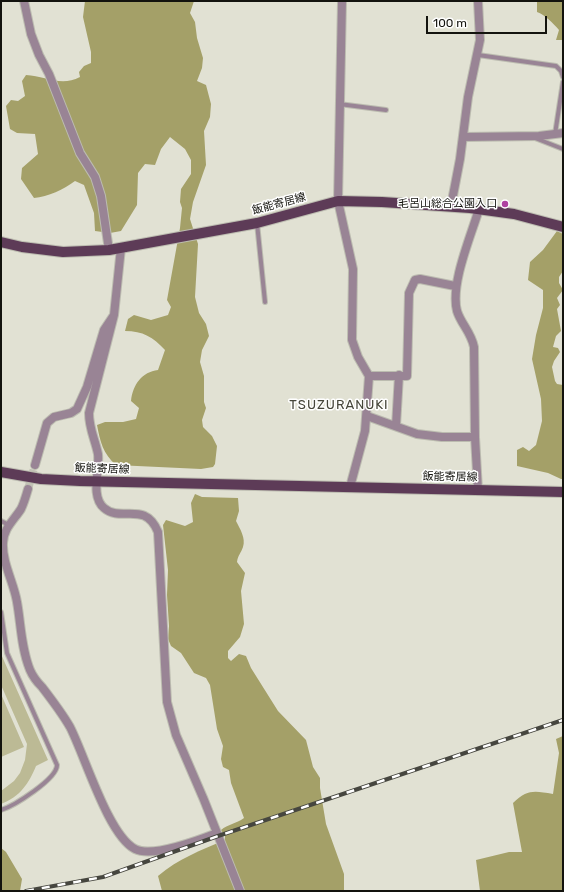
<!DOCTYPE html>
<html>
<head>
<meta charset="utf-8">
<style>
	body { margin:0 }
	#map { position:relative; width:564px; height:892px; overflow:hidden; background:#e1e1d3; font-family:Rubik,sans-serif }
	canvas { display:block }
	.frame { position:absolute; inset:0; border:2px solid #13130e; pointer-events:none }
	.scale { position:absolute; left:426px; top:16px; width:121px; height:18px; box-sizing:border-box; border:2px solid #13130e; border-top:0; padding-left:5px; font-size:12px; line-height:14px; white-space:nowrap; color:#13130e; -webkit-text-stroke:3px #fff; paint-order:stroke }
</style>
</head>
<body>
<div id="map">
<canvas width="564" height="892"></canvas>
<div class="frame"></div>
<div class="scale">100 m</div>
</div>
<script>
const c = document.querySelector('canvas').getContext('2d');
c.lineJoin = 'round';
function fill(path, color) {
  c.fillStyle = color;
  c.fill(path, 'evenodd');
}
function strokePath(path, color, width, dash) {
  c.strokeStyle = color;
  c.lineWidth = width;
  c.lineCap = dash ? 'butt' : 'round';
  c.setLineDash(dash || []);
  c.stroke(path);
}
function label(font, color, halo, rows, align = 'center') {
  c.font = font + ' Rubik,"Noto Sans JP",sans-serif';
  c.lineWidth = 3;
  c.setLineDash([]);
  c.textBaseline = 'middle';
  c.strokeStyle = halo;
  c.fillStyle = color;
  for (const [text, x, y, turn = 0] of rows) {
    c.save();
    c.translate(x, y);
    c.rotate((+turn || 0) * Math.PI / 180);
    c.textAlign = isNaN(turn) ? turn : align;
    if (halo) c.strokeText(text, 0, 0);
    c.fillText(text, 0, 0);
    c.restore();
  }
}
const green = new Path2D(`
	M1,654L48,760L36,766C29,783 20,797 1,804V791L14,781L20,773L25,760L27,744L1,685Z
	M1,694L24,747L1,757Z`);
const forest = new Path2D(`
	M85,1H194L190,13L195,22L197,38L203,58L202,68L197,81L206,85L211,104L210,117L204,131L206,165L193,202L190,219L198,244L195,297L199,313L206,324L209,336L202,350L200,362L204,376V402L206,408L202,420L203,427L212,436L217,446L215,464L213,467L201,469L116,465C103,454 100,441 97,425L105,422H123L136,419L139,408L131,401C133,384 142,372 158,370L165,350C153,337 143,331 125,331L128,319L134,315L151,320L168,315L171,307L167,300L180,228L182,208L180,202L181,189L191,174V160L185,149L170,137L161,149L155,165L145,164L138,173L137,205L121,231L110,233L95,231L94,213L84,185L75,181C64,189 48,197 34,198L21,179L22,168L38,154L35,134L17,133L10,129L6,106L11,100L18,101L25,96L22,81L26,75C45,76 61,87 80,77L79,72L84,66L91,63V52L83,17Z
	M537,1H563V40H556L559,30C553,23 545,15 537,12Z
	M557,231L563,234V271L559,277V283L563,290L557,298L560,305L557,309L561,331L556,336L553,347L558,348L560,352L554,361L552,367L555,381L557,384L563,385V479H561L548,473L517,466V450L523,447L529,451L536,445L542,421L541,399L532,359L536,335L543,308V290L528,280L530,262L543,250Z
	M195,494L202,497L238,498L239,511L236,521C240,529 246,538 243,547C241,553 238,555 237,562L245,573L241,591L244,624L240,637L228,651V658L231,661L239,654L246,656L251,668L278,711L306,740L313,767L320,778V788L326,824L344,874V891H162L158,876C178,859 201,850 225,840V836L221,830C228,824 236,824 244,818L231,783L229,770L223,767L221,759L223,746L217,729L210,685L206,678L194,673L181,653L171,646L168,639L169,626L167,595L168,570L163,525L166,520L185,526L193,522L191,503Z
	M563,736V891H480L476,860L509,852H522L513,803C528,789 534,791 553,794L559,753L556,739Z
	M1,848L6,852L22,879L20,891H1Z`);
const streetTunnel = new Path2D(`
	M28,489L35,465`);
const lane = new Path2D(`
	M478,55L556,66L561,71L563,77
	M339,104L386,110
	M555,134L563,82
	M535,138L563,149
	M257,223L265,302
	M1,521L9,525
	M1,612L7,653L57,765C57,779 14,806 1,810`);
const street = new Path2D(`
	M24,1L31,34L39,55L49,74L80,153L95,177L101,196L109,250
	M342,1L338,201L353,269L352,340L358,357L369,376L365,431L350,487
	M463,137L539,136L563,133
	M451,206L460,159L468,97L480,40L478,1
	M114,315L89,413C89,429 95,439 98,454C100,470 90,496 104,508C121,523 145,500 158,532L167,702L176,735L204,800L240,891
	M369,376H407L409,293L415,280L420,279L455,286
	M367,416L417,434L442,437H475
	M396,426L399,375
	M35,465L47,423L54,417L71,413L77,409L87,387L104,330L114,315L121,248
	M28,489C26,496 24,503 21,509C14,520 3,529 3,543C2,563 14,583 17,602C21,624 21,648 30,670C33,677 37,682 42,687C52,700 62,713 70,727C85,756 108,835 135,849C153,858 199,840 217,833
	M478,490L475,437L474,347C471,332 461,324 457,311C450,284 471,236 479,209`);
const primary = new Path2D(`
	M1,242L22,247L63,252L109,250L257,223L338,201L382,202L470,208L514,214L563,227
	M1,472L41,479L80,481L563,492`);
const rail = new Path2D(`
	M26,891L103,877L218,836L563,720`);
const markers = [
	[505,204,4,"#ae41a0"]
];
const streetNames = [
	["飯能寄居線",279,204,-15],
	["飯能寄居線",102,469,2],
	["飯能寄居線",450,477,1]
];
const poiNames = [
	["毛呂山総合公園入口",497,204]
];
const quarterNames = [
	["TSUZURANUKI",339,405]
];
fill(green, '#bcba95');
fill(forest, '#a4a068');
strokePath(streetTunnel, '#c2c2b5', 8, [8, 4]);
strokePath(lane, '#bcbcb0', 6);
strokePath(street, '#bcbcb0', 10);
strokePath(primary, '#bcbcb0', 12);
strokePath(lane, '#998495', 4);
strokePath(street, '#998495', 8);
strokePath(primary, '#5d3b57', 10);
strokePath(rail, '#46463f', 4);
strokePath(rail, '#fff', 2.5, [8]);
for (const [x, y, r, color] of markers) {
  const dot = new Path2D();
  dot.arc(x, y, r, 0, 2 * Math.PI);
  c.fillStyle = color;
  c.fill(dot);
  strokePath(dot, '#fff', 1.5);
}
label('11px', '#13130e', '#fff', streetNames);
label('11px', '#13130e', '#fff', poiNames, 'right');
c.letterSpacing = '1px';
label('13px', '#454539', '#fff', quarterNames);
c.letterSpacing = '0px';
</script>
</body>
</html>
